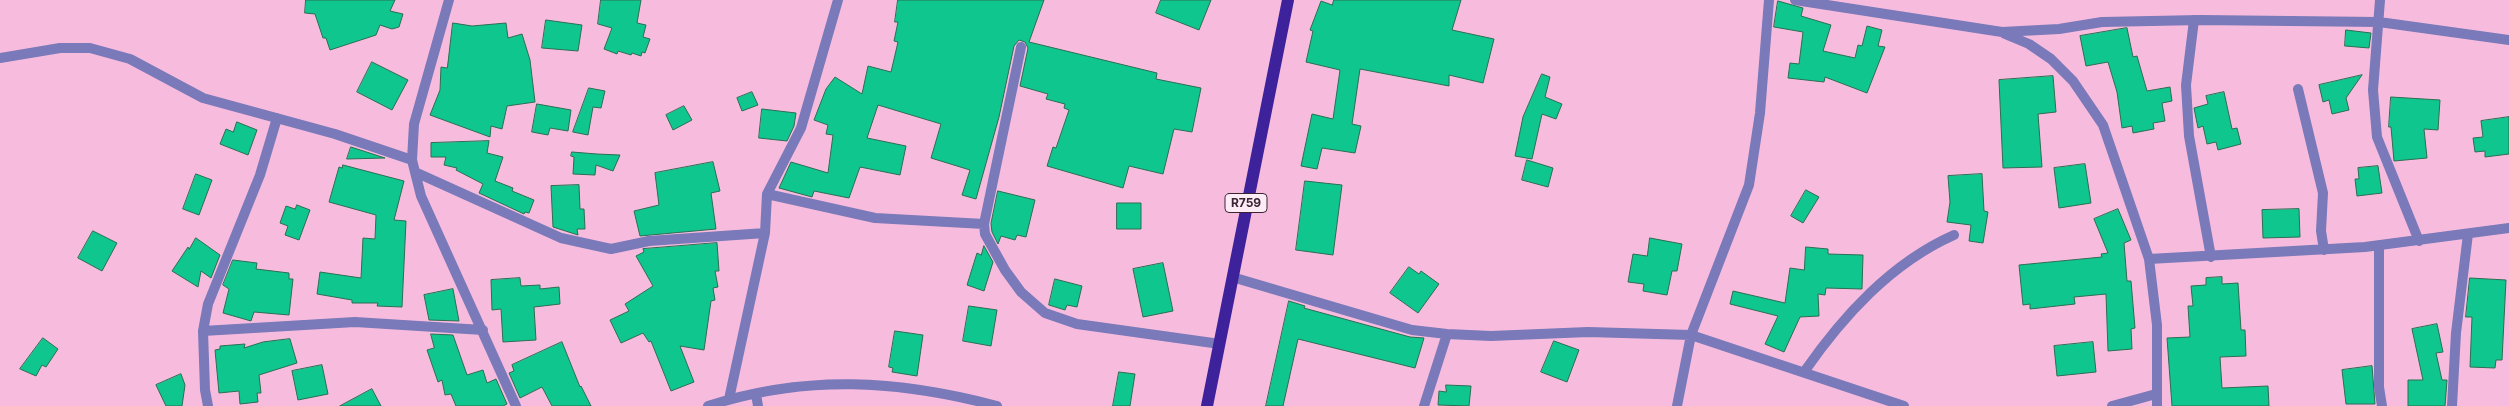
<!DOCTYPE html>
<html>
<head>
<meta charset="utf-8">
<style>
	body { margin:0 }
	canvas { display:block; background:#f7bcdd }
</style>
</head>
<body>
<canvas width="2509" height="406"></canvas>
<script>
const c = document.querySelector('canvas').getContext('2d');
c.lineJoin = 'round';
function fill(path, color) {
  c.fillStyle = color;
  c.fill(path, 'evenodd');
}
function strokePath(path, color, width, dash) {
  c.strokeStyle = color;
  c.lineWidth = width;
  c.lineCap = dash ? 'butt' : 'round';
  c.setLineDash(dash || []);
  c.stroke(path);
}
function label(font, color, halo, rows, align = 'center') {
  c.font = font + ' Inter,sans-serif';
  c.lineWidth = 4.5;
  c.setLineDash([]);
  c.textBaseline = 'middle';
  c.strokeStyle = halo;
  c.fillStyle = color;
  for (const [text, x, y, turn = 0] of rows) {
    c.save();
    c.translate(x, y);
    c.rotate((+turn || 0) * Math.PI / 180);
    c.textAlign = isNaN(turn) ? turn : align;
    if (halo) c.strokeText(text, 0, 0);
    c.fillText(text, 0, 0);
    c.restore();
  }
}
const building = new Path2D(`
	M306,0H395L390,11L403,14L399,27L392,29L380,25L376,35L330,50L326,38H323L315,14L305,13Z
	M601,0H641L637,23L646,25L643,37L650,39L645,53L642,52L641,56L632,53L631,55L618,51L617,54L604,49L612,28L598,24Z
	M898,0H1044L1029,42L1157,73L1156,79L1201,88L1192,132L1174,129L1163,174L1129,166L1123,188L1047,166L1053,147L1056,148L1069,110L1064,108L1065,104L1046,99L1048,94L1020,86L1028,48L1025,42L1019,40L1014,46L999,117L976,199L962,195L970,170L931,158L941,124L878,105L867,138L906,146L900,175L860,167L849,198L814,191L812,197L779,188L791,162L828,173L833,135L826,134L828,125L814,120L826,89L835,77L862,94L868,66L891,72L898,42L894,41L898,22H895Z
	M1161,0H1211L1199,30L1156,13Z
	M1334,0H1461L1452,30L1494,39L1483,83L1449,75V86L1360,69L1352,124L1361,126L1355,153L1322,148L1317,169L1301,166L1312,114L1333,119L1340,70L1306,62L1313,31L1310,30L1321,1L1332,5Z
	M1778,1L1803,8L1801,16L1831,25L1823,51L1855,58L1858,45L1862,46L1867,26L1882,30L1878,46L1885,47L1867,93L1825,77L1824,82L1788,78L1790,63L1799,64L1803,32L1774,27Z
	M546,20L582,25L578,51L542,48Z
	M453,23L472,26L506,23L508,38L522,34L530,60L535,102L507,106L502,129L491,126L490,137L430,115L440,90L441,67L447,68Z
	M2127,28L2133,57L2137,56L2147,91L2170,87L2172,101L2162,103L2165,121L2153,123L2154,129L2133,133L2132,126L2122,128L2117,92L2108,62L2086,66L2080,36Z
	M2346,30L2371,33L2369,48L2345,46Z
	M372,62L408,80L392,110L357,92Z
	M1542,74L1550,77L1545,97L1562,104L1556,119L1542,114L1532,159L1515,156L1523,117Z
	M2362,75L2346,98L2349,110L2332,114L2329,100L2323,102L2319,85Z
	M2053,76L2056,112L2038,114L2042,167L2003,168L1999,80Z
	M589,88L605,91L601,108L593,107L588,135L573,132Z
	M752,92L758,105L742,111L737,98Z
	M2224,92L2232,129L2237,128L2241,144L2218,150L2216,142L2207,144L2203,126L2198,128L2194,108L2208,104L2206,96Z
	M2391,97L2440,100L2438,130L2424,129L2427,158L2394,161L2391,127H2389Z
	M537,104L571,110L568,131L550,128L548,135L532,132Z
	M684,106L692,120L673,130L666,115Z
	M762,109L796,113L794,126L787,141L759,138Z
	M2509,117V154L2485,157V151L2475,152L2473,138L2483,137L2481,121Z
	M237,122L257,130L248,155L220,144L226,129L233,132Z
	M489,141L487,153L503,157L495,181L513,188L512,191L534,200L529,213L525,212L524,214L479,193L483,184L456,170L457,168L444,165L446,157H431V143Z
	M351,147L385,158L347,159Z
	M572,152L597,154L620,155L613,171L596,165L595,175L573,174L574,157L571,156Z
	M1527,160L1553,168L1548,187L1522,180Z
	M713,162L720,191L711,193L716,229L640,236L634,211L659,205L655,173Z
	M2085,164L2091,203L2059,208L2054,168Z
	M343,165L404,181L394,220L406,221L402,307L377,306L378,303H352V300L317,294L320,272L361,278L363,238L375,239L376,215L329,202L339,167L342,168Z
	M2378,166L2382,193L2357,196L2355,179H2359L2358,168Z
	M196,174L212,180L199,215L183,209Z
	M1982,174L1984,211L1988,212L1983,243L1969,241L1971,225L1947,222L1950,202L1948,176Z
	M1305,181L1342,185L1333,255L1296,250Z
	M579,185L580,209H584L585,229H577L578,235L553,227L551,186Z
	M1806,190L1819,197L1803,223L1791,216Z
	M998,191L1035,200L1026,237L1017,235L1015,240L1001,236L998,244L992,232L991,224Z
	M1117,203H1141V229H1117Z
	M297,205L310,210L299,240L285,235L288,226L280,223L286,206L295,209Z
	M2118,209L2131,240L2124,243L2127,281H2131L2135,328L2131,329L2132,349L2108,351L2106,294L2074,297L2075,304L2030,309V304L2023,305L2019,265L2102,257L2101,254L2108,253L2094,219Z
	M2299,209L2300,237L2263,238L2262,210Z
	M93,231L117,243L102,271L78,258Z
	M196,238L220,255L211,278L201,271L198,287L172,271L188,247L189,249Z
	M1650,238L1682,244L1677,271H1672L1667,295L1643,291L1644,284L1628,282L1633,254L1647,256Z
	M717,243L719,271H715L718,287L713,288L715,300L711,301L704,350L680,346L694,382L671,391L651,341L649,342L643,333L621,343L610,320L629,311L625,304L653,286L636,256L644,252L643,249Z
	M984,246L993,262L984,291L967,285L977,253L981,255Z
	M1806,247L1828,249V254L1863,255L1862,289L1826,288L1825,295L1818,294L1819,316L1800,317L1784,352L1765,344L1778,316L1730,304L1733,291L1785,303L1790,268L1804,270Z
	M233,260L257,263L256,269L289,273V279H293L289,315L254,312L251,321L223,313L229,289L223,285Z
	M1163,263L1173,311L1143,317L1133,269Z
	M1409,267L1419,274L1421,271L1439,284L1418,313L1390,293Z
	M2222,277V284L2238,283L2241,330H2245L2246,356L2220,357L2222,388L2268,386L2269,406H2172L2167,338L2190,337L2188,306H2193L2191,286L2206,285V278Z
	M520,278L521,286L540,285V289L559,287L560,304L534,307L536,340L503,342L501,309L492,310L491,280Z
	M2470,278L2506,280L2502,360H2496L2495,368L2470,367L2472,317H2466Z
	M1055,279L1082,286L1077,307L1067,305L1065,310L1049,305Z
	M453,289L459,321L429,320L424,295Z
	M1289,301L1305,306L1304,308L1410,337L1424,338L1415,368L1298,339L1283,406H1266Z
	M969,306L997,310L991,346L963,341Z
	M2437,324L2443,352L2436,353L2442,380H2447L2445,406H2408V380H2423L2412,329Z
	M895,331L923,335L917,376L892,372L893,368L889,367Z
	M431,334L453,335L467,375L483,370L487,383L496,379L507,404L503,406H456L451,394L445,395L442,380L438,382L427,350L434,348Z
	M43,338L58,349L46,367L42,365L36,376L20,369Z
	M290,339L297,363L259,375L261,393H257L258,402L240,404L239,391L219,393L215,350L220,349V346L245,344L244,348L263,342Z
	M1554,341L1579,350L1567,382L1541,372Z
	M562,342L580,387L581,386L591,406H552L542,387L520,398L509,373L514,371L512,365Z
	M2093,342L2096,372L2057,376L2054,346Z
	M322,365L328,394L298,400L292,371Z
	M2372,366L2375,404H2346L2342,370Z
	M1119,372L1135,374L1130,406H1113Z
	M181,374L185,385L182,406H166L156,385Z
	M1446,385L1471,386L1469,406L1438,405L1439,391L1446,392Z
	M372,389L381,406H340Z`);
const minor = new Path2D(`
	M449,0L414,124L412,160L421,196L516,406
	M1795,0L2002,32L2059,29L2102,22L2200,20L2379,22L2509,40
	M2380,0L2373,90L2377,137L2419,241
	M2194,20L2186,85L2189,136L2211,257
	M2005,34L2029,44L2051,59L2073,81L2103,125L2149,259L2157,325V406
	M1021,47L984,224L985,234L1005,270L1021,292L1045,313L1077,324L1220,344
	M0,58L60,48H90L130,59L203,98L335,134L412,160
	M2298,89L2323,193L2321,231L2324,250
	M415,172L561,238L611,249L649,241L765,233
	M767,194L875,218L984,224
	M2379,246V387L2382,406
	M2149,259L2365,247L2509,228
	M1232,277L1412,330L1447,334L1491,336L1588,332L1691,335L1904,406
	M203,331L355,322L483,330
	M1804,372C1843,316 1891,263 1954,235
	M756,394L758,406
	M729,399L765,233L767,194L801,128L838,0
	M208,406L205,390L203,331L208,304L260,175L277,118
	M708,406C806,374 899,380 997,406
	M1424,406L1447,334
	M1677,406L1691,335L1749,185L1760,113L1769,0
	M2112,406L2156,394
	M2452,406L2456,333L2468,234`);
const primary = new Path2D(`
	M1207,406L1288,0`);
const shields = [
	[1246,203,42]
];
const shieldNames = [
	["R759",1246,203]
];
fill(building, '#0ec68e');
strokePath(building, '#2c6e53', 1);
strokePath(minor, '#7a79b9', 10);
strokePath(primary, '#3e229c', 12);
for (const [x, y, w] of shields) {
  const box = new Path2D();
  box.roundRect(x - w / 2, y - 9.5, w, 19, 4);
  c.fillStyle = '#fdebf5';
  c.fill(box);
  strokePath(box, '#3a2431', 1);
}
label('bold 12px', '#3a2431', null, shieldNames);
</script>
</body>
</html>
